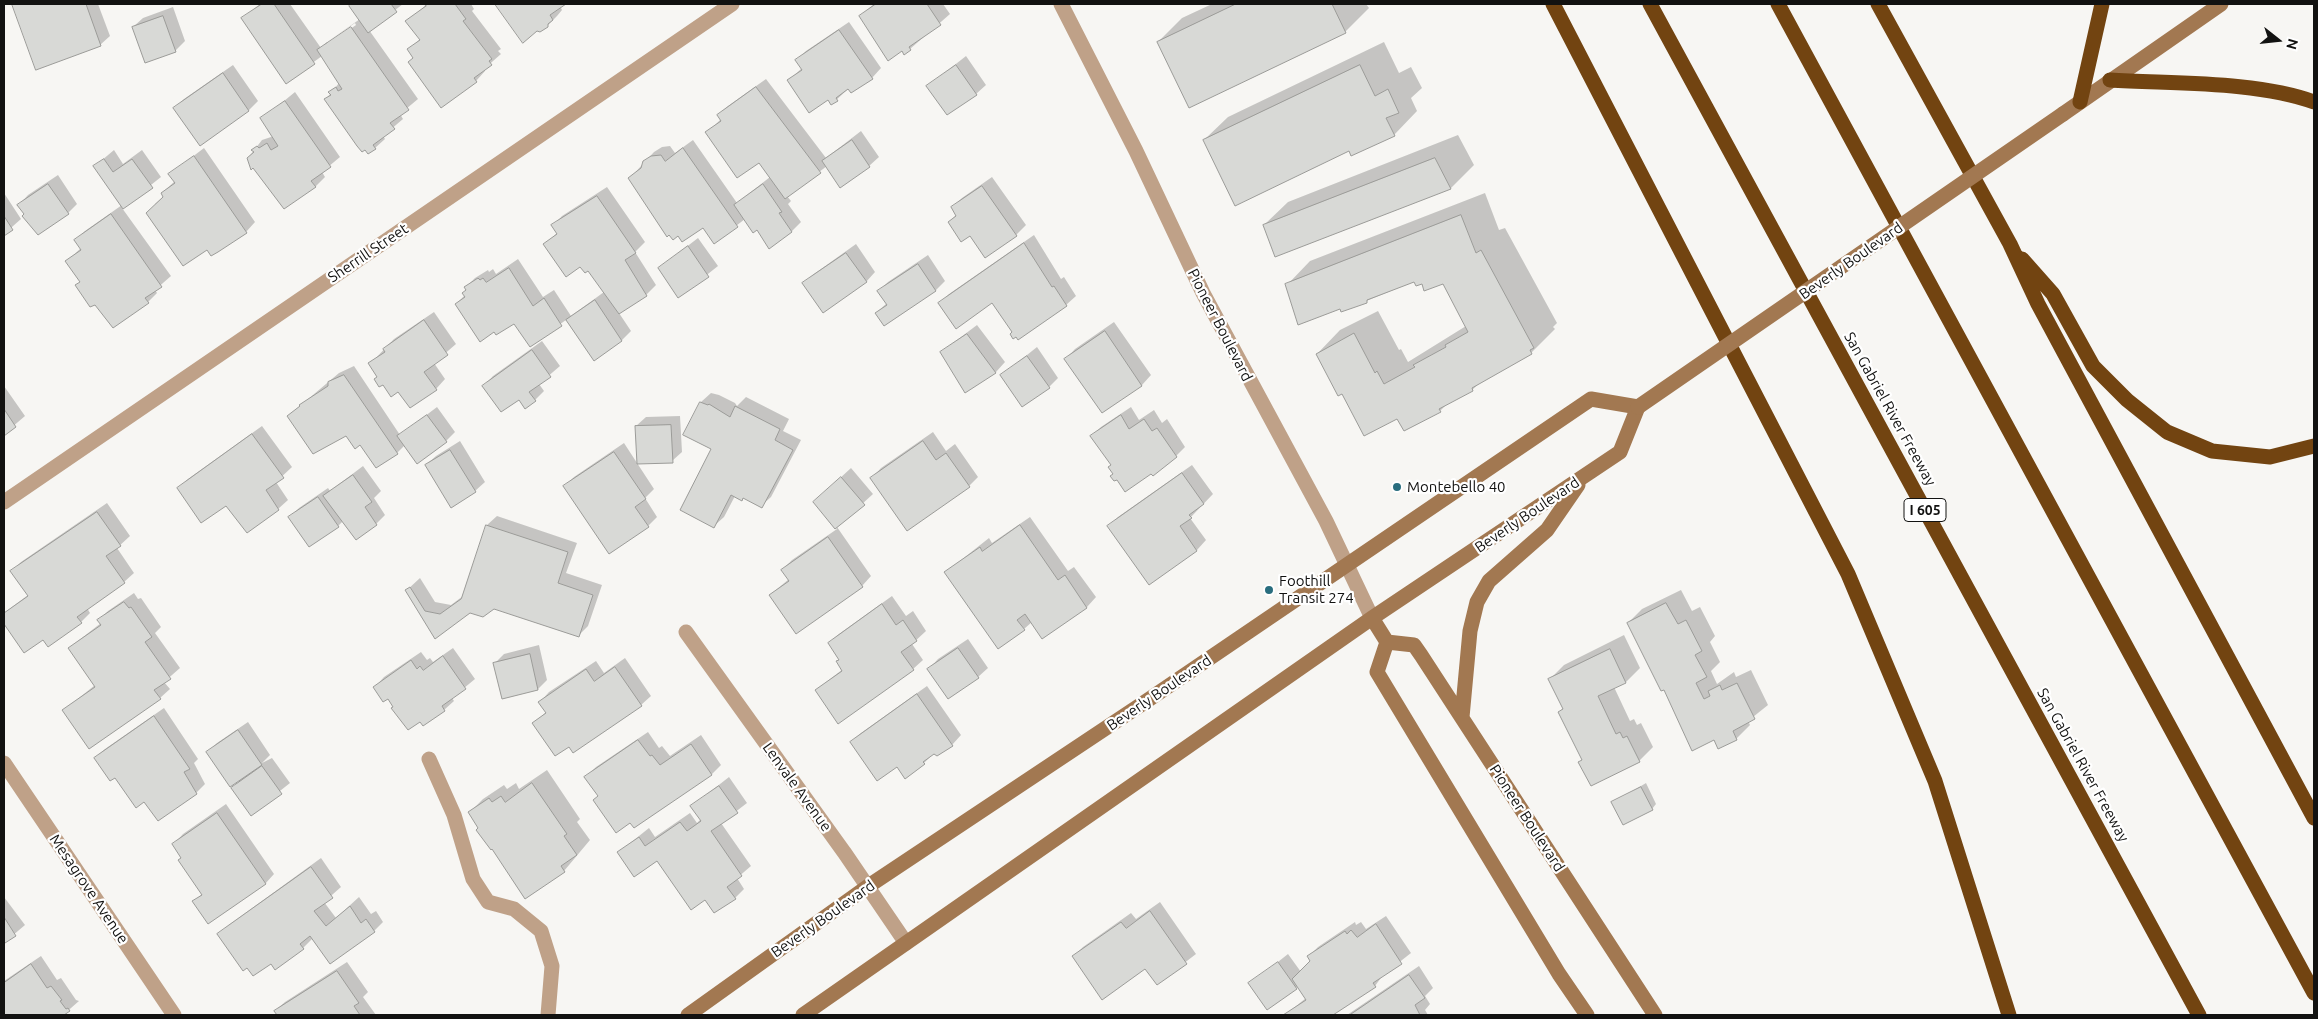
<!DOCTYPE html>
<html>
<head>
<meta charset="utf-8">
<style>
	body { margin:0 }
	#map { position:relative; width:2318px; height:1019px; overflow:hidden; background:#f7f6f3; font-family:Ubuntu,sans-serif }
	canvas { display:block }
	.frame { position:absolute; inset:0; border:5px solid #121211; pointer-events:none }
	.north { position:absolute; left:2253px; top:15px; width:50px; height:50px; -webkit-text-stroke:4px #fff; paint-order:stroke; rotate:106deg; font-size:14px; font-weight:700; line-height:20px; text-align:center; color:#121211 }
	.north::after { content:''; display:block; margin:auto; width:18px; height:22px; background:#121211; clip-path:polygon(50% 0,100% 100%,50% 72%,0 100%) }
</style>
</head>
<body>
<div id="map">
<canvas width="2318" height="1019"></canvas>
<div class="frame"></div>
<div class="north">N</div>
</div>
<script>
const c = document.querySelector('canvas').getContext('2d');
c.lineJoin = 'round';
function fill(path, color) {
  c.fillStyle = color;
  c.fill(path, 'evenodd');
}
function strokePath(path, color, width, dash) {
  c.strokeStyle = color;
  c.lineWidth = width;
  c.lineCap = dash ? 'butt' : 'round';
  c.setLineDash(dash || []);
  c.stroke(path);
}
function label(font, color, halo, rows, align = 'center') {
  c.font = font + ' Ubuntu,sans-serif';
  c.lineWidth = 4.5;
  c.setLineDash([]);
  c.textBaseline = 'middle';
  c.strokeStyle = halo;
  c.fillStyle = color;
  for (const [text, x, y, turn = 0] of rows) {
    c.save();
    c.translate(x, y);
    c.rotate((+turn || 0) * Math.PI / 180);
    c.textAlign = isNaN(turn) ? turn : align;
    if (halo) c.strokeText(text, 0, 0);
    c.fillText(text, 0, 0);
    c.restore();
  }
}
const shadow = new Path2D(`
	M13,4H98L110,36L100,45L36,68Z
	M260,4H290L321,48L327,42V45L356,25L355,23L327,42L360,19L350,6L352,4H403L369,30L418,99L400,114L403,119L383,136L385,139L375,148L369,152L326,99L339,83L322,56L286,82L243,18Z
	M496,4H563L560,6L562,10L557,16L547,26L537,29L523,41Z
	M874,4H943L950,14L910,49L860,16Z
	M1212,4H1366L1369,8L1345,32L1158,42L1182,18Z
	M426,5L471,4L474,9L472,11L501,49L498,51L501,54L484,69L485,71L476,81L414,57L409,49L420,39L407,21Z
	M173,7L185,41L175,51L133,27L143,18Z
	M849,22L881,68L872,78L849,88L832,104L828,98L789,80L802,68L797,60L806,51Z
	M1384,42L1399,73L1411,67L1422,88L1411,98L1417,111L1394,135L1350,149L1204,140L1228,117Z
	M966,56L986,85L976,94L947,114L928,86Z
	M233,65L258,101L249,110L200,144L175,108L184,99Z
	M766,79L826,158L861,131L879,157L869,166H827L787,196L791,201L788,204L801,222L792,231L757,229L745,219L715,242L703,226L630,178L654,152L662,147L670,146L675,153L693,140L737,203L770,177L759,161L707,133L721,119L718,115L728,106Z
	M295,92L340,157L322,172L325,177L316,186L284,208L248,158L262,140L274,136L262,119Z
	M1458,135L1474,165L1451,188L1276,256L1264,225L1288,202Z
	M204,148L255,222L246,232L207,248L155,204L164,196L162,193L175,181L170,174Z
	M114,150L123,164L142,150L161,177L122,208L171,276L155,290L157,293L148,302L95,303L67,261L81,248L75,241L85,231L122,205L95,166Z
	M58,175L77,204L68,213L19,205L28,195Z
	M992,177L1026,225L1016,235L985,256L970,234L949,222L957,214L952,208L962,198Z
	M607,187L645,242L635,252L656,285L646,295L619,313L631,331L622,340L594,360L566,320L530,345L514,322L456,304L465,295L466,287L475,278L488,270L489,272L493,269L496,274L518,259L543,297L554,290L571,316L604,292L589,270L545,244L558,232L553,226L562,216Z
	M4,193L21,219L4,234Z
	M1485,193L1499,230L1505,228L1557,323L1553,327L1555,329L1531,353L1482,381L1472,390L1448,403L1440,411L1398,417L1342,392L1317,354L1340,330L1378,311L1399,350L1401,349L1408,362L1466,326L1443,283L1415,281L1342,311L1341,307L1287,285L1310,261Z
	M1034,235L1061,279L1064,277L1076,296L1066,305L1014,332L992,301L940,303L949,294Z
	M698,238L718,266L679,297L659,268Z
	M856,244L875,272L866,282L804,283L814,274Z
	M928,255L945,281L936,290L884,325L876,313L887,303L879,291L888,282Z
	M434,312L456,344L434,363L445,379L436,389L399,390L378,376L370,364L394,339Z
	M1114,322L1151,375L1142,385L1103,411L1066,359L1075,349Z
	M977,325L1005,362L996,372L965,392L941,352Z
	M542,341L560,366L539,384L544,391L535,400L519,398L484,386L493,376Z
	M1037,347L1058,378L1049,387L1002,375Z
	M354,366L400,435L437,407L455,432L446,441L405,445L397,453L360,444L347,434L288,416L339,373Z
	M4,386L25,416L4,434Z
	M711,393L719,395L735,403L737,406L746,397L789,419L783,431L801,440L771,497L761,506L744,497L735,496L724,517L714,526L713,449L685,435L701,402Z
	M1131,407L1139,420L1154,410L1162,423L1167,419L1185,447L1176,456L1151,472L1114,474L1112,465L1092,436L1101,427Z
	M680,416L682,452L672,461L636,426L646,417Z
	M262,426L292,467L276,482L288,500L278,509L226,504L179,488L188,479Z
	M933,432L946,451L955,444L978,477L969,486L872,478L881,468Z
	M460,441L485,482L475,491L426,465L436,456Z
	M624,443L654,489L645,498L657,517L648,526L565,486L574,477Z
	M1192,465L1213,494L1190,518L1206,540L1197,550L1149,583L1109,526L1118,517Z
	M363,466L381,491L374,498L385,515L376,524L343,521L338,526L290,517L299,508L328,488L330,491Z
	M851,468L873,494L837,527L871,576L862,586L770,595L789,579L782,570L792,560L837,529L814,502Z
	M107,503L130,536L117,548L134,573L124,582L87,608L90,613L81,622L43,638L24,651L4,622V613L28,595L12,572L21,562Z
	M497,516L577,543L566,573L602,585L588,626L578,636L494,608L470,611L435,637L407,590L420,578L435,602L451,605L463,596L487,525Z
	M1030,517L1068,571L1074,567L1096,597L1087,607L1043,638L1032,622L1024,629L946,572L989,538L992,543Z
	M1681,590L1692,611L1700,607L1715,636L1710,642L1720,662L1711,671L1717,684L1734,672L1736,677L1751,670L1768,705L1748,721L1750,725L1736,739L1715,738L1664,689L1628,623L1642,609Z
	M134,593L138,599L141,598L161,627L155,633L180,668L164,682L170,689L160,698L63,711L95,685L69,648L101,623L99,620L108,611Z
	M892,596L906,616L913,611L926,631L912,644L923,660L913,669L839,722L816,690L843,669L840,659L829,643L839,634Z
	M1624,635L1640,668L1626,682L1614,687L1630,721L1634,719L1637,725L1641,723L1653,747L1639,761L1580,762L1583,759L1559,712L1564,707L1550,679L1564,665Z
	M968,639L988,668L978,677L929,669L938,659Z
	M539,645L547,680L538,689L494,664L504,654Z
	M453,648L475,679L452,698L454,701L444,710L421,720L394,707L388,698L375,687L384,677L421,652L427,660L430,658L433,662Z
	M625,658L651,696L641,705L569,745L534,723L546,712L540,702L549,692L596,661L604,673Z
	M927,686L961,735L952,745L935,752L924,763L897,765L851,742L861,733Z
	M164,708L198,759L194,763L205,784L196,793L145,800L95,758L105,749Z
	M248,722L270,755L262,763L272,758L290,783L251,814L233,788L241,779L208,752L217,743Z
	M648,732L659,748L662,746L670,756L701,735L721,765L712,774L635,827L631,821L599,795L586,777L596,767Z
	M547,770L580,819L577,822L590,840L564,871L480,828L469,813L483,799L504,785L507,789L516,783L519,789Z
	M729,777L747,803L721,823L751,866L737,878L744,889L735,898H705L657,859L619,852L649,828L655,837L690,813L697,823L701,819L692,806Z
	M1646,783L1656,804L1652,809L1613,803Z
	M226,804L274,874L265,884L194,901L203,893L174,844L183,834Z
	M321,858L341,887L324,902L336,918L359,897L371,914L376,911L383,922L374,931L313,938L303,948L271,962L219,934L229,925Z
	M4,897L25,925L5,942L4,940Z
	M1160,902L1196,954L1157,984L1145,968L1073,957L1083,947L1131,913L1136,919Z
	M1386,916L1411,953L1383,975L1375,986L1331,1015H1285L1306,998L1298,986L1296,988L1250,984L1288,954L1301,972L1312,961L1309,956L1318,947L1355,922L1356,925L1361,922L1366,929Z
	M41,956L57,980L61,978L76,1000L79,1001L63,1015H4V981Z
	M347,962L368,992L363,997L376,1015H278L275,1011L285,1002Z
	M1419,966L1433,988L1425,996L1430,1004L1425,1010L1428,1015H1347Z`);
const building = new Path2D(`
	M12,4H86L101,46L36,70Z
	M262,4H274L315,64L286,84L241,18Z
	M351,4H391L397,12L368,33L349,6Z
	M424,4H455L466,19L463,21L492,59L489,61L492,65L474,78L477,82L441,108L408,62L413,58L407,49L420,40L405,21L426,6Z
	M495,4H566L550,15L553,20L548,24V27L540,32L537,31L523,43Z
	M876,4H927L941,25L909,47L911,50L904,55L902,51L888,61L859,16Z
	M1236,4H1332L1346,33L1189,108L1157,42Z
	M163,16L176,52L145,63L132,27Z
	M351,27L409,110L390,123L395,129L373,145L376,149L368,154L365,150L362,152L357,146L324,99L331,95L328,92L336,87L338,91L342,89L317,50Z
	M839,30L873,79L851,93L848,89L836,98L838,101L831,105L828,100L809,113L787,80L802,70L795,60Z
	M956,65L977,95L947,115L926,86Z
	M1360,65L1375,96L1388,89L1399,113L1386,118L1395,136L1351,156L1349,151L1235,206L1203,140Z
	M223,73L249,111L200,146L173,108Z
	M756,87L821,173L785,199L759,163L737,178L705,132L721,121L717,115Z
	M285,101L331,167L311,181L316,187L284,209L253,168L251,170L247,158L254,152L251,150L257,146L259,148L267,143L271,150L278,146L260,118Z
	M852,140L870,167L840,188L822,161Z
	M683,148L738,227L714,244L703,228L682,242L678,236L673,240L669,235L667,237L628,178L641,168L643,161L651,156L661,155L665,161Z
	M194,156L247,233L218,252L211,256L207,250L183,266L146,213L163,197L161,193L175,183L168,174Z
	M1435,158L1451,189L1275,257L1263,225Z
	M104,159L113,172L132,159L153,188L123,209L93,166Z
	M48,184L69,214L38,235L22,216L24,214L17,205Z
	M763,184L782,212L779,213L792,232L769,249L757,230L753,233L734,205Z
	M982,186L1017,236L985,258L970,236L961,242L948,222L956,216L951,207Z
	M597,196L636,253L625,260L647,296L619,314L588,271L585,273L580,267L566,277L543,244L557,234L551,225Z
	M111,214L162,287L145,298L149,303L113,328L95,305L90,307L75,285L80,282L65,261L81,250L74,240Z
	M1461,215L1476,253L1481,250L1534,348L1530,350L1532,354L1472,388L1473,391L1439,409L1441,412L1404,431L1397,419L1364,436L1342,394L1338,396L1316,354L1354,333L1375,373L1377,371L1384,384L1415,367L1413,365L1446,347L1445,345L1468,332L1443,284L1424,291L1422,284L1416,286L1414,282L1367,300V303L1341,312L1340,309L1298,325L1285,284Z
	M4,216L13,230L4,236Z
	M1024,243L1052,287L1054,286L1067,306L1018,340L1016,337L1013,339L1010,334L1012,332L992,303L956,329L938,303Z
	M688,246L709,277L678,298L658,268Z
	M846,253L867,282L823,313L802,283Z
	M918,264L936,291L884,326L875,313L887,305L877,291Z
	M509,268L533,306L544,298L562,326L530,347L514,324L496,335L494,332L480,342L455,304L465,297L462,293L466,290L464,287L478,278L480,280L483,278L486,282Z
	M595,300L622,341L594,361L566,320Z
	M424,320L448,355L424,372L437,390L410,408L398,392L391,397L383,385L379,387L374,379L377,377L368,363L385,352L383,349Z
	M1105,331L1142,386L1102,413L1064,359Z
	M967,334L996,373L965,393L940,352Z
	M532,350L551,377L529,392L536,401L525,409L519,400L501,412L482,386Z
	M1027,356L1050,388L1022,407L1000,375Z
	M344,375L398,454L376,468L360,445L355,449L346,436L313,454L287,416L300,406L299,405L328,386V382Z
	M700,402L708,405L709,404L730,417L735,406L780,429L775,440L793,450L762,508L743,498L742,501L731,495L714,528L680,510L711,449L683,435Z
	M4,409L16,427L4,436Z
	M427,415L447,442L417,464L397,436Z
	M1121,415L1129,429L1144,419L1152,431L1157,428L1177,457L1153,476L1151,474L1125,492L1117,480L1114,481L1110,476L1113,474L1108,467L1111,465L1090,436Z
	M671,425L673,463L637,464L635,426Z
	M252,434L284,478L266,490L279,510L247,533L226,506L201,523L177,488Z
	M923,441L936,460L946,453L970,487L907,531L870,478Z
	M450,450L476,492L451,508L425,465Z
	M614,452L646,499L635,507L649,527L609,554L563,486Z
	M1182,473L1204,504L1189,515L1192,518L1180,526L1197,551L1149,585L1107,526Z
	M353,475L372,502L365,507L377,525L356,540L323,496Z
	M841,477L865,505L835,529L813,502Z
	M318,497L339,527L309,547L288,517Z
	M97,512L121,546L106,556L125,583L77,617L82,623L48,647L43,640L24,653L4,624V613L28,596L10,571Z
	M486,525L568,552L558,583L593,595L579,637L494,609L483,617L470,613L435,639L405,590L410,587L425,611L440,614L461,599Z
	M1020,525L1058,580L1065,575L1087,608L1042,639L1025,614L1017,620L1025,630L998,649L944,572L980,547L982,551Z
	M828,537L863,587L796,634L769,595L789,581L781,570Z
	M124,602L129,608L131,607L152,637L145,642L171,679L154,690L161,699L89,749L62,710L95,687L68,648L101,625L97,620Z
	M1666,603L1678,624L1686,620L1702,651L1695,655L1707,677L1696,683L1704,699L1710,696L1708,691L1720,685L1722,690L1737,683L1755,719L1733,731L1737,740L1718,749L1714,740L1692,751L1664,690L1661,691L1627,623Z
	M882,604L896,625L903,620L917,641L901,652L914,670L838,724L815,690L842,671L836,661L839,660L828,643Z
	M958,648L979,678L948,699L927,669Z
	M1610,649L1626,683L1598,696L1616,734L1620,732L1623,738L1627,736L1640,762L1591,786L1578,762L1582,760L1558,712L1563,709L1548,679Z
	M530,654L538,690L502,699L493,663Z
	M443,656L466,689L442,706L445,711L423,726L420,722L408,730L391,708L393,707L388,699L383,702L373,687L411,660L417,669L420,666L423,670Z
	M615,667L642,706L573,753L569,747L555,756L532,723L546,713L538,702L586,669L594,681Z
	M917,694L953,746L937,756L934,754L923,762L925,764L905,779L897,767L877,781L850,742Z
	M154,716L190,769L184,772L197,794L158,821L144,802L136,808L115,778L110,781L94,758Z
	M238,730L262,765L230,787L206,752Z
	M638,740L650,756L652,755L660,765L691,744L712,775L634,828L630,823L616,833L593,800L598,796L584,777Z
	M262,766L282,794L251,816L231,788Z
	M532,783L567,834L564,836L577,855L561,866L565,872L525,899L492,849L491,850L476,830L478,828L468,812L489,798L492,802L501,796L505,802Z
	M719,786L738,813L711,831L742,876L727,887L736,899L714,913L705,900L691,910L657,861L634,877L617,852L639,837L645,846L680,822L687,831L701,821L690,806Z
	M1641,787L1653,810L1623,825L1611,802Z
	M217,813L266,884L208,924L192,901L202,895L178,860L181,858L172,844Z
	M311,867L333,898L314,911L326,926L350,906L361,923L366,919L375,932L330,964L310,936L300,944L304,949L275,970L271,964L253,976L247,968L243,971L217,934Z
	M1150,911L1187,964L1157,985L1145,969L1102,1000L1072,956L1121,922L1126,928Z
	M4,917L16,936L5,943L4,942Z
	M1376,924L1402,964L1373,983L1376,987L1333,1015H1283L1306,1000L1292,979L1310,961L1307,956L1345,931L1347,934L1351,930L1357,937Z
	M1278,962L1297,989L1267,1010L1248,983Z
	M31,964L47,988L51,986L62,1000L60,1001L66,1009L68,1008L70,1011L64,1015H4V983Z
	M337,971L359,1003L354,1006L360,1015H277L274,1011Z
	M1409,975L1425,998L1415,1005L1420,1015H1350Z`);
const service = new Path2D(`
	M429,759L454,815L473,879L488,902L514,909L541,931L552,966L548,1015`);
const minor = new Path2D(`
	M4,502L732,4
	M686,632L844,852L906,943
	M4,763L174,1015`);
const tertiary = new Path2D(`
	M1061,4L1136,151L1203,293L1326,521L1372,618`);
const secondary = new Path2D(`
	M2063,114L2221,4
	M1372,618L1387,642L1377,672L1559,974L1587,1015
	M1387,642L1414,645L1421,655L1655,1015
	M1462,717L1470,631L1477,602L1489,581L1547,530L1578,485
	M688,1015L867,887L1151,698L1591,399L1638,407L1620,452L1372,618L803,1015`);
const motorway = new Path2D(`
	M1553,4L1848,574L1935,781L2009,1015
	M1650,4L2199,1015
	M1778,4L2314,993
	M1878,4L2010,244L2038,304L2314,818
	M2110,80C2173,84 2257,81 2314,102
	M2080,102L2102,4
	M2022,259L2053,294L2093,366L2127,400L2167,432L2212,451L2270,457L2314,446`);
const secondaryBridge = new Path2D(`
	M1638,407L2063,114`);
const markers = [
	[1397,487,5,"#296d7e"],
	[1269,590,5,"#296d7e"]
];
const shields = [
	[1925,510,42]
];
const shieldNames = [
	["I 605",1925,510]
];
const streetNames = [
	["Sherrill Street",368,253,-34],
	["Beverly Boulevard",1851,261,-35],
	["Pioneer Boulevard",1220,325,63],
	["San Gabriel River Freeway",1890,409,61],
	["Beverly Boulevard",1527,515,-34],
	["Beverly Boulevard",1159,693,-34],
	["San Gabriel River Freeway",2083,765,61],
	["Lenvale Avenue",797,787,54],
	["Pioneer Boulevard",1527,818,57],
	["Mesagrove Avenue",89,889,56],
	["Beverly Boulevard",823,919,-35]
];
const poiNames = [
	["Montebello 40",1407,487],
	["Foothill",1279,581],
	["Transit 274",1279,598]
];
fill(shadow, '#0003');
fill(building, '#d8d9d6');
strokePath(building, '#9b9b98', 1);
strokePath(service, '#bfa188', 15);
strokePath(minor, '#bfa188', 15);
strokePath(tertiary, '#bfa188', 15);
strokePath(secondary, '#a27851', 15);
strokePath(motorway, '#724411', 15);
strokePath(secondaryBridge, '#a27851', 15);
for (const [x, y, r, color] of markers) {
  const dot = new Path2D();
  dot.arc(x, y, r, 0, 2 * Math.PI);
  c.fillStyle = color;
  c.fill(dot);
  strokePath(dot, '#fff', 2);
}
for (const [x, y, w] of shields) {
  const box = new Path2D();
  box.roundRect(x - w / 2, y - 11.5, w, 23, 4);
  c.fillStyle = '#fff';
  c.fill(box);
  strokePath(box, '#121211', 1);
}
label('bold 14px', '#121211', null, shieldNames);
label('15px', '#121211', '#fff', streetNames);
label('15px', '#121211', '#fff', poiNames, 'left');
</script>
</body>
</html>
